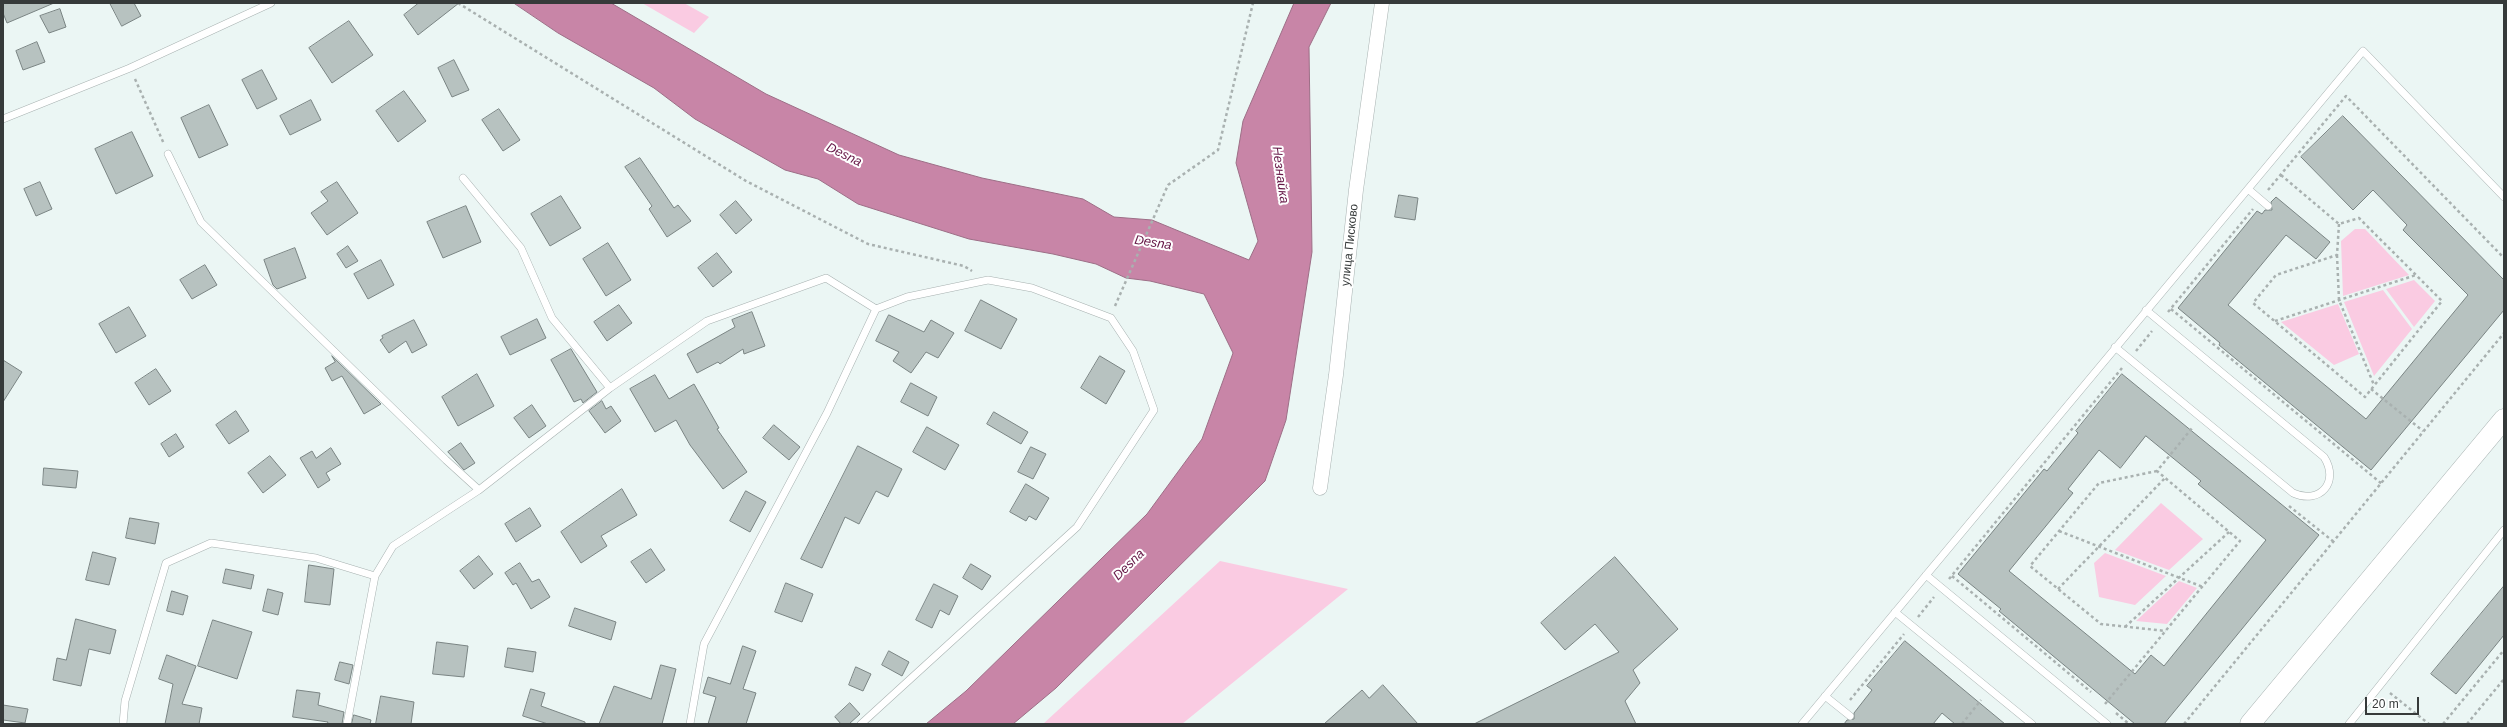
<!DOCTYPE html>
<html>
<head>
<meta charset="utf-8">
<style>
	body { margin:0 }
	#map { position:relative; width:2507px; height:727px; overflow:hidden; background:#ebf6f4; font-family:Helvetica,sans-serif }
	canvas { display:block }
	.frame { position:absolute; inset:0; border:4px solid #363a3a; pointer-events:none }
	.scale { position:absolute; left:2365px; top:697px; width:54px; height:18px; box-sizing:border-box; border:2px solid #363a3a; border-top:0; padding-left:5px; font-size:12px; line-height:14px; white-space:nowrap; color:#363a3a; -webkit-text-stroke:3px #fff; paint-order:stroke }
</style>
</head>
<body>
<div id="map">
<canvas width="2507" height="727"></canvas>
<div class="frame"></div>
<div class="scale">20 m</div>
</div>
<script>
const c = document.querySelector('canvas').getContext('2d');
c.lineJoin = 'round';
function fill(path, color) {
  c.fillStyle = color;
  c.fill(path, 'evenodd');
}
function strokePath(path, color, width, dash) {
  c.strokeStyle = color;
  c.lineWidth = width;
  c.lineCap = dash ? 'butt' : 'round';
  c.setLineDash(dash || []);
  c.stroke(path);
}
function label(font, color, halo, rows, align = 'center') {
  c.font = font + ' Helvetica,sans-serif';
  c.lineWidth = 4;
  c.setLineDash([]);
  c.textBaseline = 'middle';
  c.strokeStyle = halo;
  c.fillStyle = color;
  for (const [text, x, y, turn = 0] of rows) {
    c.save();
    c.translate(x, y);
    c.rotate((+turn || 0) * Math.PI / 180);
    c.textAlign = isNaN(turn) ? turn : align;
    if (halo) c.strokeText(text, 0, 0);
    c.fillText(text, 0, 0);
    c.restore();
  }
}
const green = new Path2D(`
	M642,3H684L709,17L694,33Z
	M2355,229H2365L2409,275L2343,296L2341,241Z
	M2414,280L2435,301L2414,327L2386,289Z
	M2383,290L2412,329L2374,376L2344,302Z
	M2338,304L2359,354L2334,365L2281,322Z
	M2161,503L2203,539L2169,570L2115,550Z
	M2105,553L2166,576L2135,605L2099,597L2094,563Z
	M1220,561L1348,589L1182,724H1043Z
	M2179,581L2197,588L2167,624L2136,621Z`);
const water = new Path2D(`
	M514,3H611L766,94L899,155L982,178L1083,199L1114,217L1152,220L1249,260L1258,241L1236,163L1243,121L1294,3H1331L1309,47L1312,252L1286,420L1265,481L1056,688L1013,724H926L966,691L1147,514L1202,439L1233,353L1204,294L1150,281L1126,278L1096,264L1053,254L969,239L858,204L818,179L785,170L695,119L654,88L558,33Z`);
const building = new Path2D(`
	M3,3H54L7,23L3,13Z
	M110,3H134L141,16L122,26Z
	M419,3H459L418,35L404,15Z
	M60,9L66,27L49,33L40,16Z
	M349,21L373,55L332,83L309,48Z
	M37,42L45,62L23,70L16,51Z
	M454,60L469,90L452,97L438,68Z
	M262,70L277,99L257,109L242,80Z
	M404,91L426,121L398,142L376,111Z
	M311,100L321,120L290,135L280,116Z
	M209,105L228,145L199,158L181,118Z
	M499,109L520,140L503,151L482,120Z
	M2343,116L2504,280V310L2371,470L2219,345L2220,343L2178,308L2257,211L2262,214L2265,210H2272L2271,202L2276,197L2330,242L2316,259L2286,235L2228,305L2366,419L2468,295L2403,230L2407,225L2373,190L2353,210L2301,157Z
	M132,132L153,176L116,194L95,149Z
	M640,158L674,208L678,205L691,221L667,237L649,209L652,206L625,167Z
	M40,182L52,209L36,216L24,189Z
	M337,182L358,213L327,235L311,213L328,201L321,192Z
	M1399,195L1418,198L1415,220L1395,217Z
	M561,196L581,228L550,246L531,214Z
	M736,201L752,220L736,234L720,215Z
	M466,206L481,242L443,258L427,222Z
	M608,243L631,280L606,296L583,259Z
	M348,246L358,261L346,268L337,254Z
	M295,248L306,278L277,289L273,285L264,260Z
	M717,253L732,272L713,287L698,268Z
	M381,260L394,285L368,299L354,274Z
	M205,265L217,285L192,299L180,280Z
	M981,300L1017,319L1001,349L965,331Z
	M619,305L632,323L607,341L594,322Z
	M129,307L146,336L116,353L99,324Z
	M752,312L765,346L744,354L743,349L720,364L718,362L697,373L687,354L735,327L732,320Z
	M889,315L924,332L931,320L954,333L938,358L926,352L911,373L893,361L899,352L876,341Z
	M537,319L546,338L510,355L501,337Z
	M414,320L427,345L412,353L406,341L389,353L380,340L383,338L382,336Z
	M571,349L597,392L583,403L581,399L574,402L551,360Z
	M332,356L381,404L364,414L342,376L332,381L325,368L335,362Z
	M1100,356L1125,371L1106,404L1081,388Z
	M3,360L22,372L3,402Z
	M156,369L171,391L149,405L135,383Z
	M477,374L494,406L458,426L442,397Z
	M2122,374L2319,535L2164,724H2135L1999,611L2001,609L1958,574L2044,469L2047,471L2078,433L2076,431ZM2146,436L2201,481L2198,484L2266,540L2164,666L2151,655L2135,674L2009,571L2073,493L2068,489L2099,450L2120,468Z
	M655,375L669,399L694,384L719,428L717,429L747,472L723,489L690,445L676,420L655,432L630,389Z
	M911,383L937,397L928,416L901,402Z
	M602,401L606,409L611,406L621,421L605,433L589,411Z
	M532,405L546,426L529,438L514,418Z
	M236,411L249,431L229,444L216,425Z
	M994,412L1028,432L1021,444L987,424Z
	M774,425L800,447L789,460L763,438Z
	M927,427L959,445L945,470L913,452Z
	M176,434L184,447L169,457L161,444Z
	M461,443L475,463L464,470L448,452Z
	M858,446L902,469L888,497L876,491L859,524L845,517L822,568L801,559Z
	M1031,447L1046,454L1033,479L1018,472Z
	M331,448L341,464L326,473L330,480L318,488L300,458L312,451L316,458Z
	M270,456L286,475L263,493L248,473Z
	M44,468L78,471L76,488L43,485Z
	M1026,484L1049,498L1036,520L1029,516L1026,521L1010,512Z
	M622,489L637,515L601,536L607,546L581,563L561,532Z
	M746,491L766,502L750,532L730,521Z
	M530,508L541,526L516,542L505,524Z
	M130,518L159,523L155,544L126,538Z
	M651,549L665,570L646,583L631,562Z
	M93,552L116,558L109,585L86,580Z
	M479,556L493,574L474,589L460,571Z
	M1615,557L1678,629L1633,670L1640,683L1625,701L1636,724H1474L1619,652L1595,624L1565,650L1541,623Z
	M520,563L532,582L539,579L550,597L531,609L516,583L513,585L505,573Z
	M971,564L991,576L982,590L963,578Z
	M309,565L334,569L330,605L305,602Z
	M226,569L254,575L251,589L223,583Z
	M786,583L813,594L802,622L775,612Z
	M934,584L958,596L949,615L940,610L932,628L916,620Z
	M2504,586V635L2456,694L2431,674Z
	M268,589L283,593L278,615L263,611Z
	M172,591L188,596L183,615L167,611Z
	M575,608L616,622L611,640L569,626Z
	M76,619L116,630L110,654L89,649L81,686L53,680L57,658L66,660Z
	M213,620L252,632L237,679L198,666Z
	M1905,641L1976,700L2005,724H1955L1942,713L1933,724H1844L1847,720L1854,719V713L1872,690L1867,686Z
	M437,642L468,646L464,677L433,674Z
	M743,646L756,651L743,689L756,693L746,724H708L716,697L703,693L708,677L730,684Z
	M508,648L536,652L533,672L505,667Z
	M889,651L909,662L902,676L882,665Z
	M167,655L196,666L182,704L202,708L199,724H165L173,684L159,679Z
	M340,662L353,665L349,684L335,680Z
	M661,665L676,669L662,724H599L614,686L651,699Z
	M856,667L871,674L863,691L849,685Z
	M1383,685L1418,724H1324L1362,690L1369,698Z
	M531,689L545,693L541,706L585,722V724H548L523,716Z
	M297,690L320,693L318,705L344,712L342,724H327L328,722L293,717Z
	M381,696L414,702L411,724H376Z
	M850,703L860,714L849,724H841L835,717Z
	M3,705L28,709L25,723L3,720Z
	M354,715L371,720L370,724H352Z`);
const path = new Path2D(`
	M458,3L746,181L868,244L964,266L972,271
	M135,79L164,144
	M2281,175L2339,224L2359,218L2442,301L2365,397L2253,303L2276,275L2337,255L2339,224
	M2268,190L2346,96L2504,258
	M2337,255L2339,300L2374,385
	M1115,306L1168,185L1218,150L1253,3
	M2171,309L2382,484
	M2168,312L2253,209
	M2275,321L2416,275
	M2136,351L2152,331
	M2371,389L2423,431
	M2157,471L2099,483L2030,566L2101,624L2166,631
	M2289,506L2334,542
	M2059,531L2203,587
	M1952,576L2091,692
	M1949,579L2122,368
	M2058,589L2165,478
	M1918,617L1934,597
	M2125,627L2229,532
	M2390,693L2429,724
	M1850,700L1904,634
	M2105,704L2240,541L2157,471L2193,427
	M2116,713L2129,724
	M1962,724L1981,700
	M2184,724L2504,333
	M2443,724L2504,650
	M2467,724L2504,679`);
const lane = new Path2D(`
	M3,119L130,68L271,3
	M168,154L201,222L446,460L479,490
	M463,178L521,248L552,318L610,388
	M2248,189L2268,206
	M2115,347L2293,493C2320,505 2340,482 2324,457L2146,310
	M1926,575L2107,724
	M1895,612L2032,724
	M1825,696L1850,716
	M123,724L125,701L166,563L211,543L316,558L375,576
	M347,724L375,576L393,546L479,490L610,388L707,321L826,278L876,309L827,413L704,644L690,724
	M861,724L1077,527L1154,410L1133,351L1111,318L1032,288L988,280L907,297L876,309
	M1802,724L2363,51L2504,197
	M2349,724L2504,530`);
const street = new Path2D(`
	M1320,488L1336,375L1356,190L1382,3`);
const secondary = new Path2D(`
	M2250,724L2504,419`);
const streetNames = [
	["улица Писково",1350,245,-84]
];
const waterNames = [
	["Desna",844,155,26],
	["Незнайка",1280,175,82],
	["Desna",1153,243,9],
	["Desna",1129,565,-44]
];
fill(green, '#facbe2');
fill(water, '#c885a7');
strokePath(water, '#9c6e86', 1);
fill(building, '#b7c2c0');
strokePath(building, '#7a8483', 1);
strokePath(lane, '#a7b1b0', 8);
strokePath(street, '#a7b1b0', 15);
strokePath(secondary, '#a7b1b0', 21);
strokePath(path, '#a9b1b0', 2.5, [3, 3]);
strokePath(lane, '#fff', 7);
strokePath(street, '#fff', 14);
strokePath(secondary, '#fff', 20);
label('12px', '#363a3a', '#fff', streetNames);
label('italic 13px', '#671948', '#fff', waterNames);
</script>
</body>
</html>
